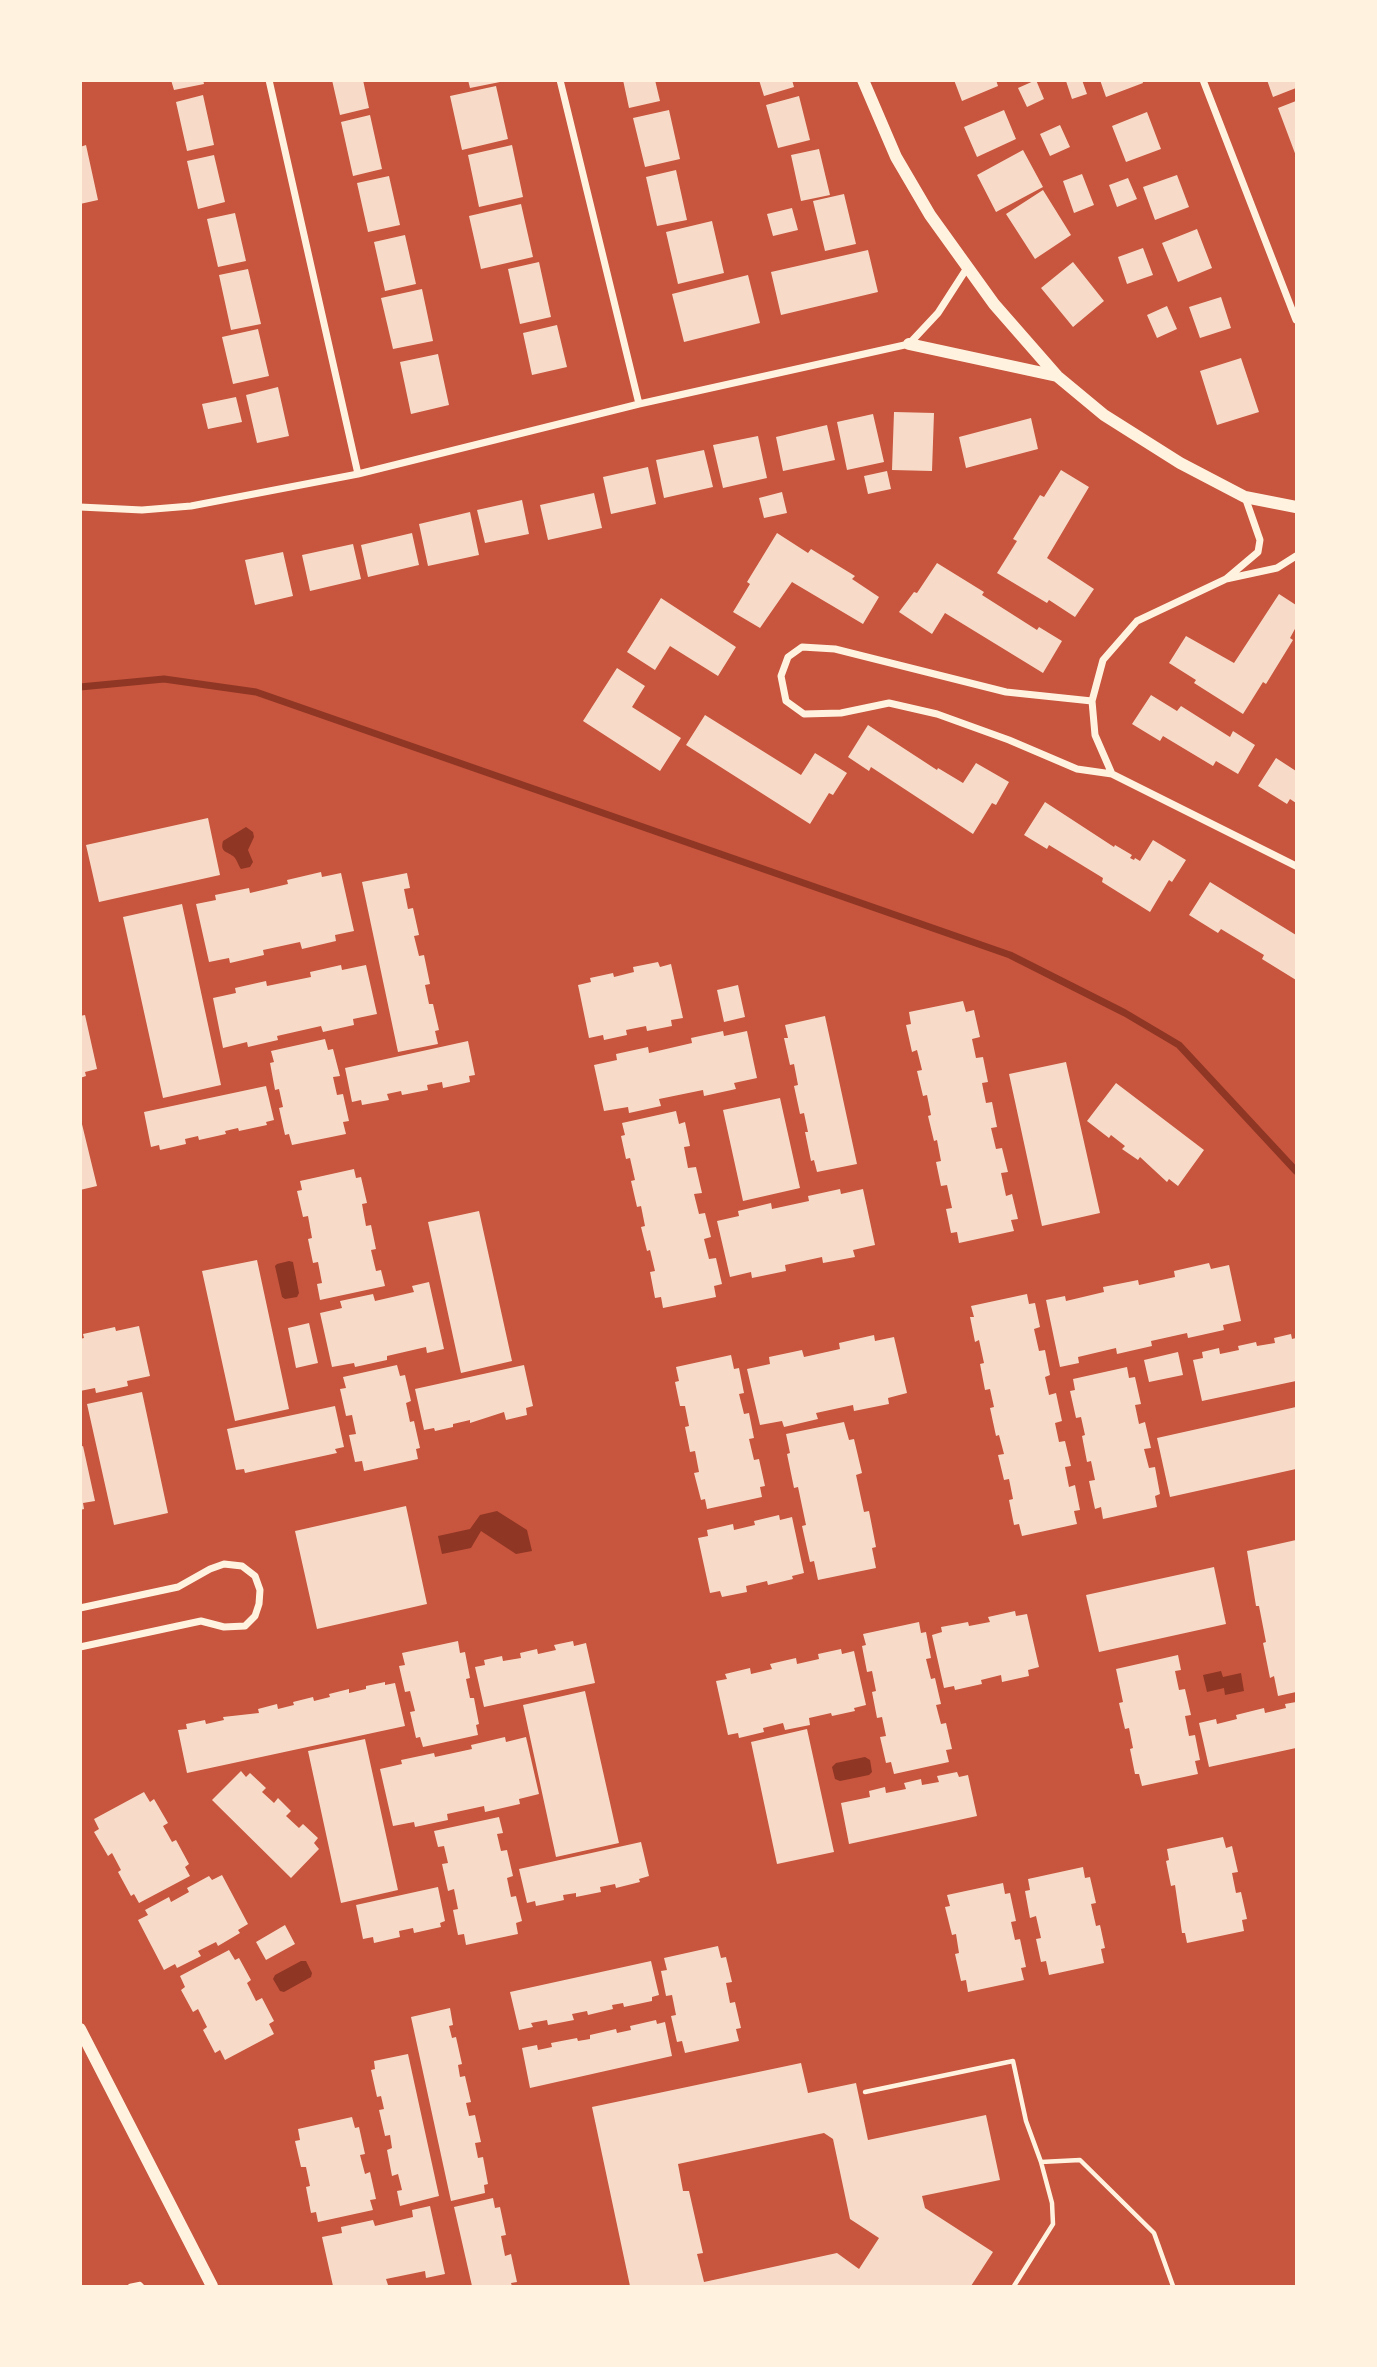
<!DOCTYPE html>
<html>
<head>
<meta charset="utf-8">
<style>
	body { margin:0 }
	#map { position:relative; width:1377px; height:2367px; overflow:hidden; background:#c8553d; font-family:"Exo 2",sans-serif }
	canvas { display:block }
	.frame { position:absolute; inset:0; border:82px solid #fff3e0; pointer-events:none }
</style>
</head>
<body>
<div id="map">
<canvas width="1377" height="2367"></canvas>
<div class="frame"></div>
</div>
<script>
const c = document.querySelector('canvas').getContext('2d');
c.lineJoin = 'round';
function fill(path, color) {
  c.fillStyle = color;
  c.fill(path, 'evenodd');
}
function strokePath(path, color, width, dash) {
  c.strokeStyle = color;
  c.lineWidth = width;
  c.lineCap = dash ? 'butt' : 'round';
  c.setLineDash(dash || []);
  c.stroke(path);
}
const water = new Path2D(`
	M246,827L253,832L254,837L248,850L253,862L250,867L241,869C238,865 237,859 233,856C226,851 220,852 223,841Z
	M289,1261L293,1262L299,1293L297,1297L285,1299L282,1297L275,1266L277,1264Z
	M497,1511L527,1530L532,1551L516,1554L481,1531L471,1548L442,1554L438,1536L470,1529L480,1515Z
	M1221,1671L1223,1677L1241,1673L1244,1691L1225,1695L1224,1688L1207,1692L1203,1675Z
	M865,1757L870,1760L872,1772L869,1775L840,1781L835,1779L832,1767L836,1763Z
	M301,1961H306L312,1973L311,1977L284,1992L280,1991L273,1979L275,1975Z`);
const stream = new Path2D(`
	M80,687L164,679L256,692L1010,955L1125,1013L1179,1045L1296,1171`);
const building = new Path2D(`
	M171,80H203L204,84L174,90Z
	M332,80H363L369,108L340,115Z
	M468,80H500V82L470,88Z
	M623,80H655L660,101L629,108Z
	M759,80H792L794,87L764,96Z
	M954,80H996L998,86L962,101Z
	M1036,80L1044,99L1027,107L1018,88Z
	M1082,80L1087,94L1072,99L1066,81Z
	M1100,80H1142L1143,83L1106,97Z
	M1267,80H1296V88L1273,97Z
	M496,86L508,139L462,150L450,96Z
	M203,95L214,145L187,151L176,102Z
	M799,96L810,140L778,148L766,105Z
	M1296,101V156L1278,108Z
	M669,110L680,159L645,167L633,118Z
	M1004,110L1016,139L977,157L964,127Z
	M1147,112L1161,149L1126,162L1112,126Z
	M370,115L382,169L353,176L341,122Z
	M1060,125L1070,147L1050,156L1040,134Z
	M86,145L98,200L80,204V147Z
	M512,145L523,197L479,207L468,155Z
	M819,149L830,195L801,201L791,155Z
	M1023,150L1043,187L996,212L977,175Z
	M214,155L225,202L198,209L187,161Z
	M676,170L687,220L657,226L646,177Z
	M1082,174L1094,205L1074,213L1063,181Z
	M1177,175L1189,207L1155,220L1143,187Z
	M389,176L400,225L368,232L357,183Z
	M1128,178L1137,199L1117,207L1109,185Z
	M1043,190L1071,235L1035,259L1006,214Z
	M844,194L856,244L825,251L813,201Z
	M521,204L533,257L481,269L469,216Z
	M792,208L798,230L773,236L767,214Z
	M235,213L246,261L218,267L207,219Z
	M712,221L724,273L678,284L666,232Z
	M1197,229L1212,268L1178,282L1162,243Z
	M405,235L416,284L385,291L374,242Z
	M1143,248L1153,275L1127,284L1118,257Z
	M868,250L878,292L781,315L771,272Z
	M539,262L551,317L520,324L508,269Z
	M1073,262L1104,301L1073,327L1041,288Z
	M248,269L261,324L231,330L219,275Z
	M748,275L760,323L684,342L672,294Z
	M422,289L433,341L393,349L381,298Z
	M1221,297L1231,328L1200,338L1189,307Z
	M1167,306L1177,329L1157,338L1147,315Z
	M557,325L567,367L532,375L523,333Z
	M258,329L269,376L233,384L222,337Z
	M438,354L449,405L411,414L400,362Z
	M1241,358L1259,412L1217,425L1200,371Z
	M278,387L289,436L257,443L246,395Z
	M236,397L242,422L208,429L202,404Z
	M894,412L934,413L932,471L892,470Z
	M873,414L884,462L847,470L837,422Z
	M1031,418L1038,449L966,468L959,437Z
	M827,425L835,460L783,471L776,437Z
	M758,436L767,478L723,488L713,445Z
	M704,450L713,487L664,498L656,460Z
	M648,467L656,504L611,514L603,477Z
	M1061,470L1089,487L1047,558L1094,589L1075,617L1049,600L1047,603L997,573L1017,541L1013,539L1040,495L1044,497Z
	M887,471L891,489L868,494L864,476Z
	M782,492L787,513L764,518L759,498Z
	M594,493L602,528L548,540L540,505Z
	M522,500L529,534L485,543L477,510Z
	M470,512L479,555L428,566L419,524Z
	M412,533L419,565L368,577L361,545Z
	M777,533L808,553L811,549L855,576L852,579L879,597L863,624L792,582L760,628L733,612L750,584L747,582Z
	M353,544L361,579L310,591L302,555Z
	M283,552L293,596L255,605L245,560Z
	M937,563L984,592L982,595L1037,630L1039,627L1062,641L1043,673L945,613L932,634L899,612L914,592L917,593Z
	M1279,594L1296,605V627L1290,638L1293,640L1266,684L1263,682L1243,714L1194,683L1196,680L1169,663L1186,636L1234,663Z
	M661,598L736,647L718,676L670,646L655,670L627,652Z
	M617,668L645,686L632,707L681,738L660,771L583,721Z
	M1151,695L1177,711L1181,706L1230,737L1233,731L1255,745L1238,774L1216,761L1213,766L1163,736L1160,741L1132,724Z
	M705,715L801,775L815,753L847,773L833,795L829,793L810,824L686,745Z
	M868,725L937,770L938,768L963,783L976,763L1009,782L996,805L992,803L973,834L871,767L869,771L848,757Z
	M1276,758L1296,771V803L1290,799L1287,804L1258,786Z
	M1045,802L1114,847L1115,845L1132,855L1130,858L1134,860L1135,858L1140,861L1153,840L1186,860L1172,882L1169,880L1150,912L1102,882L1103,878L1049,845L1047,849L1024,835Z
	M208,818L220,875L99,902L86,845Z
	M321,872L322,877L341,873L354,931L335,935L336,941L302,949L300,942L263,950L264,955L230,963L229,958L209,962L196,904L216,900L215,895L249,888L250,893L288,884L287,880Z
	M407,873L410,888L404,889L408,909L413,908L419,935L414,936L419,956L424,955L430,984L425,985L429,1004H433L439,1030L435,1031L438,1044L398,1052L362,882Z
	M1210,882L1296,935V980L1262,959L1264,955L1221,929L1218,933L1189,915Z
	M182,904L221,1085L163,1098L123,917Z
	M658,962L660,967L671,964L683,1018L671,1020L672,1026L647,1031L646,1026L626,1030L627,1035L604,1040L603,1035L589,1038L578,985L591,982L590,978L613,973L614,977L634,972L633,967Z
	M341,965L342,970L366,965L377,1014L353,1019L354,1025L323,1032L321,1026L277,1036L278,1040L248,1047L247,1042L223,1048L213,998L236,993L235,988L266,981L267,986L311,977L310,972Z
	M738,985L745,1017L724,1022L717,990Z
	M963,1001L966,1012L974,1010L980,1037L972,1039L976,1058L983,1057L988,1082L982,1083L986,1103L992,1102L997,1127L991,1128L996,1149L1002,1148L1008,1172L1001,1173L1006,1196L1012,1194L1018,1219L1011,1220L1014,1231L959,1243L957,1232L951,1233L946,1209L952,1208L947,1185L941,1186L936,1162L941,1161L937,1140L934,1141L928,1116L931,1115L927,1095L923,1096L917,1071L922,1070L917,1050L912,1052L906,1025L911,1024L909,1012Z
	M85,1015L97,1069L85,1072L86,1076L80,1078V1016Z
	M825,1016L857,1164L817,1172L814,1160L811,1161L805,1132H808L804,1113L800,1114L794,1086L798,1085L794,1064L790,1065L784,1038H788L785,1025Z
	M723,1031L724,1036L747,1031L757,1078L734,1083L736,1089L704,1096L703,1090L659,1099L661,1106L629,1113L628,1107L604,1111L594,1065L617,1060L616,1054L648,1047L649,1053L692,1043L691,1038Z
	M325,1039L328,1050L333,1049L340,1076L333,1077L337,1095L343,1094L349,1121L343,1122L346,1134L292,1145L289,1134L285,1135L279,1108L283,1107L279,1089L275,1090L270,1063L274,1062L271,1051Z
	M468,1041L475,1075L469,1076L470,1082L443,1088L442,1082L427,1085L428,1090L402,1095L401,1091L387,1094L389,1100L362,1105L361,1100L352,1102L345,1068Z
	M1066,1062L1100,1213L1042,1226L1009,1074Z
	M1116,1083L1204,1150L1178,1186L1169,1179L1167,1182L1140,1157L1138,1160L1122,1149L1125,1146L1111,1135L1109,1138L1087,1121Z
	M266,1086L274,1120L266,1122L267,1125L239,1131L238,1128L225,1131L226,1134L199,1140L198,1136L185,1139L186,1144L160,1150L159,1145L151,1147L144,1112Z
	M780,1098L800,1188L743,1201L723,1110Z
	M676,1111L679,1124L685,1122L690,1146L684,1147L688,1168L696,1167L702,1193L694,1194L699,1214L705,1213L711,1237L704,1239L709,1259L716,1258L722,1284L714,1286L716,1297L663,1308L661,1297L655,1298L650,1272L655,1271L650,1250L647,1251L641,1227L645,1226L641,1206L637,1207L631,1181L635,1180L630,1158L626,1159L621,1136L625,1135L622,1123Z
	M80,1116L97,1186L80,1190Z
	M354,1169L356,1178L361,1177L367,1203L362,1204L366,1226L371,1225L376,1249L371,1250L376,1271L381,1270L385,1286L320,1300L317,1284L322,1283L318,1262L313,1263L308,1239L312,1238L308,1216L303,1217L297,1191L302,1190L300,1181Z
	M840,1189L841,1194L863,1189L875,1245L853,1250L855,1257L823,1263L822,1257L785,1265L786,1271L752,1278L751,1272L730,1277L717,1221L739,1216L738,1211L771,1203L772,1209L809,1201L808,1196Z
	M479,1211L512,1361L461,1373L428,1222Z
	M257,1260L289,1409L235,1421L202,1271Z
	M1209,1263L1211,1269L1229,1265L1241,1321L1223,1325L1224,1330L1188,1338L1187,1333L1151,1341L1152,1346L1117,1354L1116,1348L1078,1357L1079,1363L1060,1367L1046,1300L1065,1296L1066,1301L1104,1292L1103,1287L1138,1280L1139,1285L1175,1277L1174,1271Z
	M429,1282L444,1349L427,1353L426,1347L387,1356V1360L355,1367L354,1363L332,1367L320,1313L342,1308L340,1301L373,1294L375,1301L414,1292L412,1286Z
	M1027,1294L1029,1304L1035,1303L1040,1327L1034,1329L1039,1351L1045,1350L1050,1375L1045,1377L1049,1395L1056,1393L1062,1421L1055,1423L1059,1442L1065,1441L1071,1466L1065,1467L1069,1487L1075,1485L1080,1510L1074,1511L1077,1524L1022,1536L1019,1524L1014,1525L1009,1500L1013,1499L1009,1479L1004,1480L998,1455L1004,1454L999,1435L996,1436L990,1408L994,1407L990,1389L985,1390L980,1364L984,1363L979,1340L975,1342L970,1317H974L971,1306Z
	M309,1323L318,1363L296,1368L288,1328Z
	M139,1326L150,1376L127,1381L128,1386L96,1393L95,1388L80,1391V1339L84,1338L83,1334L115,1327L116,1331Z
	M1291,1334L1292,1339L1296,1338V1381L1202,1401L1193,1360L1203,1358L1202,1352L1219,1348L1220,1354L1239,1350L1238,1346L1256,1342L1257,1346L1275,1343L1274,1338Z
	M874,1335L875,1341L894,1337L907,1393L888,1398L889,1404L854,1411L853,1405L816,1413L818,1419L784,1427L782,1421L760,1425L747,1369L770,1364L769,1357L802,1350L804,1357L840,1349L839,1343Z
	M1178,1352L1183,1375L1149,1382L1144,1360Z
	M731,1355L734,1369L739,1368L744,1393L739,1394L744,1414L749,1413L754,1438L749,1439L754,1460L759,1459L765,1486L760,1487L762,1497L707,1509L705,1499L701,1500L694,1473L699,1472L695,1451L690,1452L685,1427L689,1426L685,1406H680L675,1382L679,1381L676,1367Z
	M397,1365L400,1376L405,1375L411,1401L406,1403L410,1422L414,1421L420,1448L416,1449L418,1459L364,1471L362,1461L355,1462L349,1435L356,1434L352,1415L346,1416L340,1389L346,1388L343,1377Z
	M524,1365L533,1406L526,1408L527,1415L506,1420L504,1412L470,1423V1420L453,1424V1427L435,1431L434,1428L424,1430L415,1389Z
	M1127,1367L1129,1378L1135,1377L1141,1404L1135,1405L1139,1424L1145,1422L1151,1448L1144,1449L1149,1468L1155,1467L1160,1494L1155,1496L1157,1507L1103,1519L1101,1507L1095,1509L1089,1481L1095,1480L1091,1461L1087,1462L1082,1436L1085,1435L1081,1417L1076,1418L1070,1391L1075,1390L1073,1379Z
	M142,1392L168,1513L114,1525L87,1404Z
	M335,1406L344,1447L335,1449L337,1453L245,1473L244,1469L236,1470L227,1429Z
	M1296,1407V1469L1170,1497L1157,1438Z
	M844,1422L849,1440L854,1439L862,1473L856,1475L864,1512L869,1511L876,1547L872,1548L876,1568L818,1580L814,1561L810,1562L802,1526L806,1525L798,1487L794,1488L787,1454L790,1453L786,1434Z
	M83,1446L95,1501L83,1503L84,1509L80,1510V1447Z
	M406,1506L427,1604L317,1629L295,1531Z
	M779,1515L780,1520L792,1517L804,1573L792,1576L793,1579L768,1585L767,1581L746,1586L747,1592L722,1597L720,1591L710,1593L698,1538L708,1536L707,1530L733,1524L734,1530L755,1525L754,1521Z
	M1296,1540V1692L1278,1696L1274,1676L1270,1678L1263,1643L1266,1642L1259,1606H1256L1247,1551Z
	M1214,1567L1226,1624L1099,1652L1086,1595Z
	M1015,1611L1016,1616L1027,1614L1039,1667L1028,1670L1029,1676L1002,1682L1001,1675L981,1680L982,1684L955,1690L954,1686L944,1688L932,1635L942,1632L941,1627L968,1622L969,1626L990,1622L988,1617Z
	M919,1622L921,1633L926,1632L931,1658L926,1659L931,1679L935,1678L941,1704L936,1705L941,1724L946,1723L952,1749L946,1750L949,1762L894,1774L891,1762L886,1763L880,1737L886,1736L882,1717L877,1718L872,1692L876,1691L872,1671L867,1672L862,1646L866,1645L863,1634Z
	M458,1641L460,1653L465,1652L470,1678L466,1679L470,1698H474L479,1724L476,1725L478,1735L423,1747L420,1737L416,1738L410,1712L415,1711L410,1691L405,1692L399,1666L405,1665L402,1653Z
	M573,1641L574,1646L586,1643L595,1683L484,1707L475,1667L485,1665L484,1660L502,1656L503,1661L521,1658L520,1653L537,1649L538,1654L556,1650L554,1645Z
	M841,1649L842,1654L854,1651L866,1705L854,1708L855,1711L832,1716L831,1713L809,1718L810,1725L785,1730L783,1723L763,1728L764,1732L739,1738L738,1733L728,1735L716,1681L727,1679L725,1674L750,1668L751,1674L772,1669L770,1664L796,1658L797,1664L819,1659L818,1654Z
	M1178,1655L1181,1670L1175,1671L1179,1690L1185,1689L1191,1715L1185,1716L1189,1736L1195,1735L1200,1760L1195,1761L1198,1774L1142,1786L1139,1774H1135L1130,1749L1133,1748L1129,1728L1125,1729L1119,1703L1123,1702L1116,1669Z
	M385,1682V1685L395,1683L405,1726L187,1773L178,1730L187,1729L186,1724L205,1720L206,1724L224,1720L223,1717L259,1713L258,1709L277,1704L278,1709L294,1705L293,1702L313,1697L314,1701L330,1697L329,1694L349,1689V1693L366,1689V1686Z
	M585,1691L619,1843L556,1857L523,1705Z
	M1296,1702V1748L1209,1767L1199,1723L1216,1719L1217,1724L1237,1719L1236,1715L1264,1708L1265,1713L1286,1708L1285,1704Z
	M807,1729L834,1852L777,1864L751,1742Z
	M505,1737L506,1742L526,1737L539,1794L519,1799L520,1804L485,1812L484,1806L447,1814L448,1820L415,1827L414,1822L393,1826L380,1769L402,1764L401,1760L434,1753L435,1757L472,1749L471,1745Z
	M365,1739L398,1890L341,1903L308,1751Z
	M241,1771L246,1777L250,1773L266,1788L262,1792L274,1803L278,1798L291,1811L286,1816L299,1828L303,1824L318,1838L314,1843L319,1849L291,1878L212,1800Z
	M957,1772L959,1777L968,1775L977,1816L849,1844L841,1803L870,1797L869,1791L885,1787L886,1793L906,1789L904,1783L921,1779L922,1785L939,1782L937,1776Z
	M144,1792L150,1802L154,1799L168,1823L163,1826L172,1842L176,1840L189,1864L185,1867L190,1876L139,1903L134,1894L131,1896L118,1872L121,1870L112,1853L108,1856L94,1832L99,1829L94,1819Z
	M499,1817L503,1833L497,1834L501,1851L507,1850L513,1876L507,1878L511,1897L516,1896L522,1921L516,1923L518,1934L466,1945L464,1934L458,1935L453,1910L458,1909L454,1889L448,1891L442,1864L448,1863L444,1846L438,1847L434,1831Z
	M1223,1837L1226,1848L1232,1846L1238,1872L1232,1873L1236,1893L1241,1892L1247,1919L1242,1920L1244,1931L1187,1943L1185,1933H1182L1175,1885L1171,1886L1166,1861L1169,1860L1167,1849Z
	M641,1842L649,1876L639,1879L640,1882L616,1888L615,1884L600,1887L601,1892L576,1897V1893L563,1895L564,1900L536,1906L535,1901L527,1903L519,1869Z
	M1083,1867L1085,1878L1090,1877L1096,1903L1091,1904L1096,1926L1100,1925L1105,1948L1101,1949L1104,1963L1049,1975L1046,1961L1041,1962L1036,1939L1041,1938L1036,1916L1030,1918L1025,1891L1030,1890L1028,1879Z
	M222,1875L248,1924L238,1930L240,1933L218,1946L216,1942L198,1951L201,1956L177,1968L175,1964L164,1970L138,1920L148,1915L145,1910L169,1897L171,1902L189,1892L187,1888L209,1876L212,1880Z
	M1003,1883L1005,1894L1010,1893L1016,1921L1011,1922L1015,1940L1020,1939L1026,1967L1021,1968L1024,1980L968,1992L966,1980L961,1981L955,1954L959,1953L956,1934L952,1935L945,1907L950,1906L947,1895Z
	M438,1887L445,1921L440,1923L441,1927L414,1933L413,1928L399,1931L400,1937L374,1943L373,1937L363,1939L356,1905Z
	M285,1925L295,1944L266,1960L256,1942Z
	M718,1946L721,1958L726,1957L732,1982L726,1983L730,2003L735,2002L741,2028L736,2029L739,2041L685,2053L682,2041L677,2042L671,2016L676,2015L672,1995L666,1996L661,1971L667,1970L664,1958Z
	M229,1950L235,1960L239,1958L251,1980L247,1983L256,2001L262,1998L274,2021L269,2024L274,2034L225,2060L220,2050L215,2053L203,2030L207,2027L198,2009L193,2012L181,1990L185,1987L180,1976Z
	M651,1961L659,1995L652,1997V2001L624,2007L623,2003L612,2005L613,2009L588,2015L587,2011L572,2014L574,2020L548,2025L547,2020L531,2023L533,2027L519,2030L510,1992Z
	M450,2008L453,2025L449,2026L452,2038L456,2037L462,2064L458,2065L460,2077L465,2076L471,2102L466,2103L469,2116L475,2115L481,2142L475,2143L478,2158L483,2157L488,2184L484,2185L485,2193L451,2201L411,2017Z
	M656,2020L657,2024L665,2022L672,2056L530,2088L522,2048L537,2045L538,2050L552,2047L551,2043L577,2038L578,2041L590,2039V2035L616,2029L617,2033L631,2030L630,2026Z
	M408,2054L439,2196L400,2206L397,2191L402,2190L398,2174L392,2176L387,2150L392,2148L390,2135L385,2136L379,2110L384,2109L381,2096L377,2097L371,2070L375,2069L374,2061Z
	M801,2063L808,2093L856,2083L868,2140L986,2115L1000,2180L922,2196L925,2208L993,2252L971,2286H630L592,2107ZM824,2133L833,2139L850,2219L879,2238L859,2269L837,2253L704,2282L697,2254L703,2253L689,2191H683L678,2164Z
	M352,2117L355,2128L359,2127L365,2154L360,2155L365,2174L370,2172L376,2199L370,2200L373,2210L318,2222L316,2212L311,2213L306,2187L310,2186L306,2167H301L295,2141L300,2140L298,2129Z
	M493,2198L495,2208L500,2207L506,2235L501,2236L505,2256L511,2254L517,2282L511,2283L512,2286H472L454,2207Z
	M430,2206L445,2274L426,2278L425,2271L386,2279L388,2285L383,2286H333L322,2237L342,2233L341,2227L373,2220L375,2226L413,2217L412,2210Z`);
const service = new Path2D(`
	M865,2092L1013,2061L1026,2121L1041,2162L1080,2160L1154,2233L1173,2286
	M130,2286L140,2284L142,2286
	M1014,2286L1053,2224L1052,2203L1041,2162`);
const minor = new Path2D(`
	M269,80L358,474
	M560,80L639,404
	M1203,80L1296,320
	M80,507L142,510L191,506L358,474L639,404L909,344L938,313L967,268
	M1226,579L1258,552L1260,540L1245,497
	M1092,701L1006,692L835,649L802,647L788,657L781,676L786,701L804,714L841,713L889,703L937,714L1009,740L1077,769L1112,774L1296,866
	M1112,774L1095,735L1092,701L1103,660L1137,621L1226,579L1277,568L1296,556
	M80,1608L178,1587L210,1569L224,1564L242,1566L255,1576L260,1590L259,1604L255,1616L245,1626L224,1627L201,1621L80,1647`);
const tertiary = new Path2D(`
	M863,80L896,157L930,215L994,304L1057,376L1104,415L1180,463L1245,497L1296,507
	M909,344L1057,376
	M80,2029L212,2286`);
fill(water, '#8f3625');
strokePath(stream, '#8f3625', 7);
fill(building, '#f7dbc8');
strokePath(service, '#fff3e0', 4.5);
strokePath(minor, '#fff3e0', 7);
strokePath(tertiary, '#fff3e0', 12);
</script>
</body>
</html>
